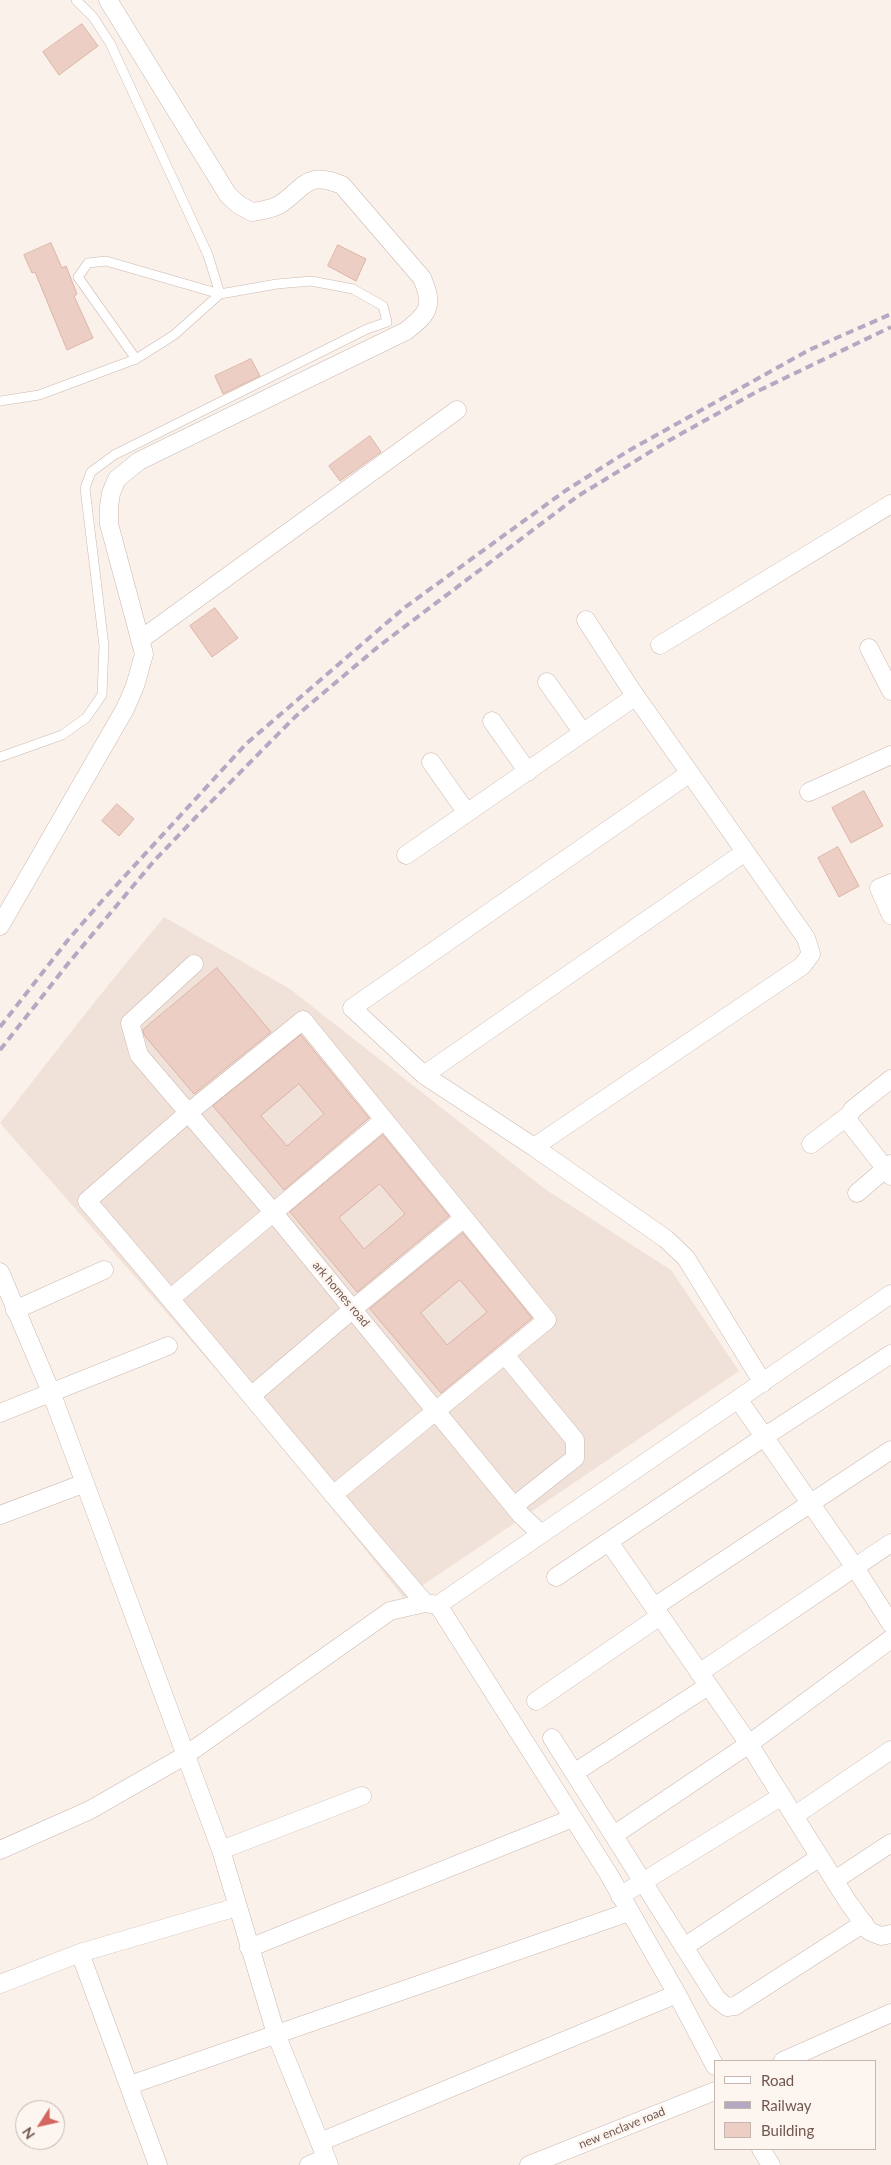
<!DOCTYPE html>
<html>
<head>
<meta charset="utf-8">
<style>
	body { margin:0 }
	#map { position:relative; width:891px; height:2165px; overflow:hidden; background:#faf1ea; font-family:Lato,sans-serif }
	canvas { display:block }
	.legend { position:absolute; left:714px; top:2060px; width:162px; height:90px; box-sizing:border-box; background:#fdf6f0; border:1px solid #c5b6b0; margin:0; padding:6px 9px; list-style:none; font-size:15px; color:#725750 }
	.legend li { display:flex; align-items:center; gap:10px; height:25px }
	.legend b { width:25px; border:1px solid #c5b6b0 }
	.north { position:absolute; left:15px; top:2100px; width:50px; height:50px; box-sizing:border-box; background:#fdf6f0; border:1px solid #c5b6b0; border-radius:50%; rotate:235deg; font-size:14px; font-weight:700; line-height:20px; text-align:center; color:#725750 }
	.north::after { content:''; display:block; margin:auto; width:18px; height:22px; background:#d4655f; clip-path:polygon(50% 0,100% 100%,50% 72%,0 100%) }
</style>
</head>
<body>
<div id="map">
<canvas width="891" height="2165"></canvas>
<ul class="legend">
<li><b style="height:6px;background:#fff"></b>Road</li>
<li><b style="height:6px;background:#b3a9c3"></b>Railway</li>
<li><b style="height:14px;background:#eccec5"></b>Building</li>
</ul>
<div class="north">N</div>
</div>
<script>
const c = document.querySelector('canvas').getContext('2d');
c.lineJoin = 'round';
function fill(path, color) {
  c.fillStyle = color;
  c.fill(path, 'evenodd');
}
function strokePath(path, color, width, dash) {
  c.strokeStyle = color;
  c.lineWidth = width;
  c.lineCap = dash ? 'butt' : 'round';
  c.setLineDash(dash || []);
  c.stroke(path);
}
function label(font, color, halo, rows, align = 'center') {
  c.font = font + ' Lato,sans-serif';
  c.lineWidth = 5;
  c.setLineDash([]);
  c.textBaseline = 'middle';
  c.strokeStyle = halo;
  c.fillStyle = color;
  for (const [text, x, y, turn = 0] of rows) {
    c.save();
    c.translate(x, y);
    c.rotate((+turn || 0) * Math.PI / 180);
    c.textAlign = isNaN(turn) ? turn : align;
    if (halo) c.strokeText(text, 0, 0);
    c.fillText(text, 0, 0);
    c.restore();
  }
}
const residential = new Path2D(`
	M164,917L290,989L545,1189L671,1270L739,1371L404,1598L265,1425L0,1123L93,1004Z`);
const building = new Path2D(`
	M82,24L98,46L59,75L43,52Z
	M51,243L62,268L66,266L77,294L74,296L93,338L67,350L35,272L32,273L24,255Z
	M338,245L366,259L356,281L328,266Z
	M251,359L260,376L223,394L215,376Z
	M370,436L381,452L340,481L329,466Z
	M215,608L238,638L212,657L190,626Z
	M864,791L883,826L851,843L832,808Z
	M117,804L134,819L119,836L102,821Z
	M838,847L859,886L839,897L818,858Z
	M217,968L271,1032L194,1094L144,1035L143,1030Z
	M301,1035L369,1118L284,1190L213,1106ZM299,1084L324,1114L287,1146L261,1116Z
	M383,1135L449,1216L357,1292L290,1212ZM380,1184L405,1214L364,1249L339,1218Z
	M463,1233L532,1318L441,1393L370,1309ZM460,1280L487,1312L447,1345L421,1313Z`);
const service = new Path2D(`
	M76,0L93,17L110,43L208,255L220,294
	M0,401L39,395L136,359L174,335L220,294
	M0,757L62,735L86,718L102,695L104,646L85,488L91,472L114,455L367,329L387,322L383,306L353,289L311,281L277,284L220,294L106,261L88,263L78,277L136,359`);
const minor = new Path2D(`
	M140,640L457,410
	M660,645L891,504
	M869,648L891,691
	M547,682L583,733
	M492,721L528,772
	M431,762L467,813
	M690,773L352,1008L424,1075L534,1147L666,1239L686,1258L763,1383
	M809,792L891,755
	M406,855L636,696
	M891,883L879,888L891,915
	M0,926L125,709L135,686L144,654L109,524V507L111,493L117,479L139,461L406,331C429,313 434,306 422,278L342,185C306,170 305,188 279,205C271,209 260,211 252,212L239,205L228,195L108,0
	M194,964L130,1023L139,1055L273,1212L521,1515L541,1534
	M424,1075L745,852
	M891,1079L853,1109L849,1115V1122L891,1176
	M811,1144L849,1115
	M534,1147L802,966L811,954L806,938L632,691L586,620
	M857,1193L891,1164
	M0,1272L51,1392L221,1850L276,2034L329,2165
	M171,1298L384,1120
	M15,1310L104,1270
	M505,1355L575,1440V1458L514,1506
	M251,1396L353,1309L464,1218
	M738,1399L854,1566L891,1624
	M0,1413L168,1346
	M333,1495L547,1320L303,1020L188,1113L87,1201C202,1334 311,1471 425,1603
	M0,1515L85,1483
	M609,1542L749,1744L848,1902L869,1931L881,1936L891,1934
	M556,1577L764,1437L891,1354
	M438,1605L608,1873L677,1994L715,2066
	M654,1607L891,1450
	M699,1673L891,1543
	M536,1701L660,1616
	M552,1738L717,1999L727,2007L735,2006L864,1923
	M574,1773L708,1686
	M794,1816L891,1750
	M614,1835L749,1744L891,1639
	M0,1850L90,1810L186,1755L390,1611L425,1603L438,1605L891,1294
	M221,1850L362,1796
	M835,1880L891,1843
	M620,1896L782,1796
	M684,1947L820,1857
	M249,1948L573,1818
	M80,1953L158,2165
	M0,1984L80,1953L237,1907
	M783,2061L891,2013
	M130,2085L629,1912
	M320,2142L677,1994
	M761,2149L771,2165
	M309,2165L326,2158
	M529,2165L715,2091`);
const rail = new Path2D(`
	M0,1027L68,940L101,902L246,744L404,608L565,491L628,451L809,350L891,314
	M0,1050L71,960L154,861L197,816L296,716L379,646L578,496L668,441L758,391L891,327`);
const streetNames = [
	["ark homes road",341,1294,50],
	["new enclave road",622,2128,-22]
];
fill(residential, '#f1e2d9');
fill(building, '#eccec5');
strokePath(building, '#ddb3a7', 1);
strokePath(service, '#cbb8b1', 10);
strokePath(minor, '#cbb8b1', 19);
strokePath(service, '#fff', 9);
strokePath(minor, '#fff', 18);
strokePath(rail, '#b3a9c3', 4, [8, 5]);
label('12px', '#725750', '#fdf6f0', streetNames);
</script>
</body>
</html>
